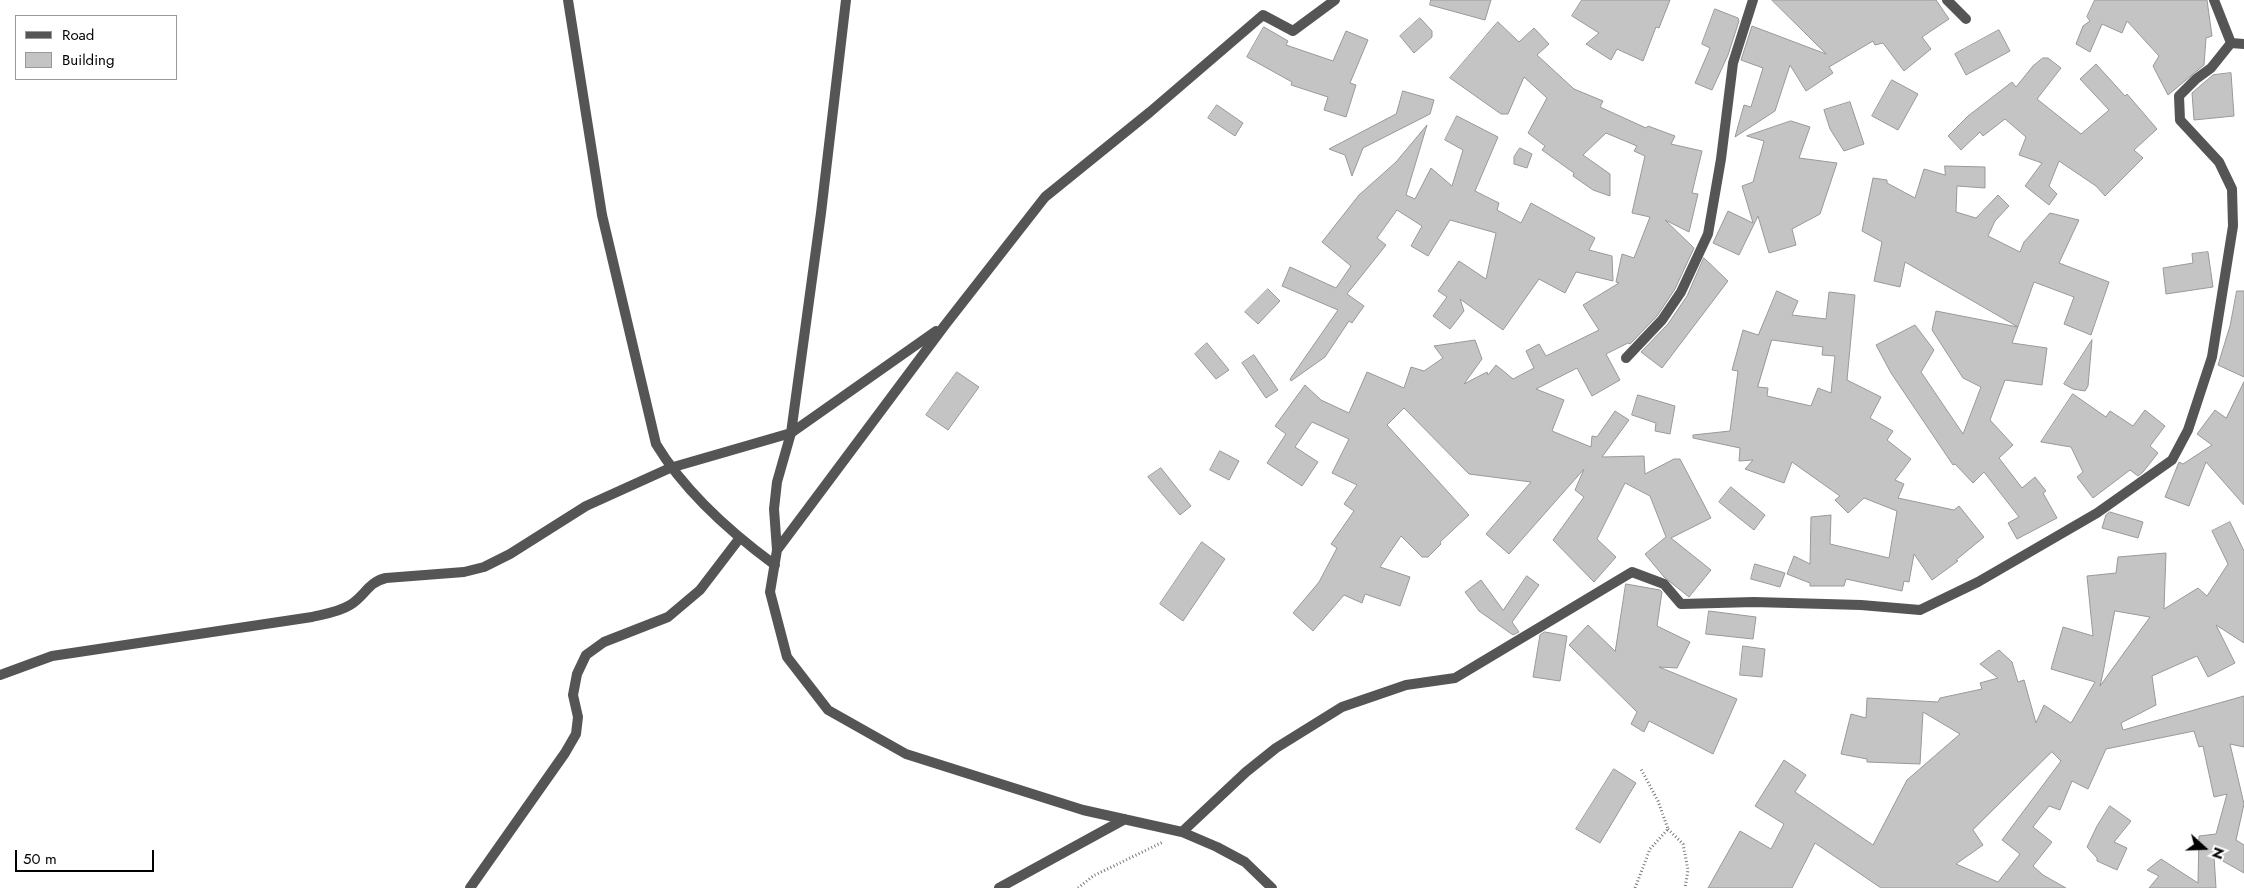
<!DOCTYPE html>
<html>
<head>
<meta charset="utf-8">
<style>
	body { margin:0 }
	#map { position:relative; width:2244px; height:888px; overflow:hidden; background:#fff; font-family:Jost,sans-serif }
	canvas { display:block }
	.legend { position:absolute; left:15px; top:15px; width:162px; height:65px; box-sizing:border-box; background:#fff; border:1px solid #999; margin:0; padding:6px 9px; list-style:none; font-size:15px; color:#000 }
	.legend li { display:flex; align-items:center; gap:10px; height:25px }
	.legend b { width:25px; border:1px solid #999 }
	.north { position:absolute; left:2179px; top:823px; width:50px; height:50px; -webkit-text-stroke:4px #fff; paint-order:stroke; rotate:110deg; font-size:14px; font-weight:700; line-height:20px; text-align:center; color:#000 }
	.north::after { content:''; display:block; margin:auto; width:18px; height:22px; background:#000; clip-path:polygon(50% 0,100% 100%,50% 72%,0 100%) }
	.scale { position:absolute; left:15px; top:850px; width:139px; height:22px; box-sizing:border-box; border:2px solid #000; border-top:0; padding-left:6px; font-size:15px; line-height:18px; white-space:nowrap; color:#000; -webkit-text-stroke:4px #fff; paint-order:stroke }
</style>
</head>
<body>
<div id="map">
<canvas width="2244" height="888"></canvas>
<ul class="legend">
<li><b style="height:6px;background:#555"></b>Road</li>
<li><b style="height:14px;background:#c4c4c4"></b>Building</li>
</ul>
<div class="north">N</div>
<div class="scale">50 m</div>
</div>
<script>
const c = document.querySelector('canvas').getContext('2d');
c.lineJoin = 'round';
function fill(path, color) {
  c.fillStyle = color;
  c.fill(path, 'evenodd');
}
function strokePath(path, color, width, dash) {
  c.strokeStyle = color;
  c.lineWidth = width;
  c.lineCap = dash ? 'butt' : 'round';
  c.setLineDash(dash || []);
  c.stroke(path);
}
const building = new Path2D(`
	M1431,0H1491L1485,20L1430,5Z
	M1582,0H1670L1659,28L1656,27L1643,61L1617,49L1611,60L1586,44L1599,33L1572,16Z
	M1772,0H1936L1949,19L1922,37L1931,49L1904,71L1883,43L1875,45L1873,41L1829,67L1833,73L1806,91L1790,65L1775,111L1735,137L1744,105L1751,107L1763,68L1741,60L1752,26L1826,54Z
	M2095,0H2207L2212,36L2206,38L2204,65L2168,95L2153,66L2159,56L2127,21L2122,33L2102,24L2090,52L2076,44L2083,26L2090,21L2087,17Z
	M1715,9L1738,18L1739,21L1728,55L1712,90L1695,83L1710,48L1702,44Z
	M1420,18L1432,31V37L1414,53L1400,36Z
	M1498,22L1519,42L1534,28L1549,44L1537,55L1574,89L1603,101L1600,107L1646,128L1648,126L1675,136L1671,144L1702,151L1692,193L1698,194L1689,232L1665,220L1694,248L1675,289L1657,316L1630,344L1628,343L1606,354L1620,380L1592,396L1577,368L1536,389L1564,400L1552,431L1591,447L1592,436L1597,437L1615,411L1629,420L1602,457L1644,456L1645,474L1674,459H1680L1711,518L1671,538L1711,570L1689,597L1664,577L1645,554L1666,537L1650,496L1625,483L1597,539L1616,557L1594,582L1553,540L1584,497L1575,490L1584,469L1509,554L1486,534L1531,482L1469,474L1404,408L1387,425L1469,515L1440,542L1441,544L1428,557H1422L1401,536L1380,567L1410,577L1400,606L1365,594L1362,603L1344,595L1313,631L1293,613L1319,582L1337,548L1331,544L1354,511L1344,504L1357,485L1332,473L1349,439L1312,422L1295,447L1318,462L1302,486L1267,463L1286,434L1275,426L1305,385L1321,400L1349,413L1367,372L1404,388L1411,367L1424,371L1443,358L1434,346L1475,340L1482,359L1464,384L1487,372L1488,375L1496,365L1513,379L1534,368L1526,351L1539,344L1546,356L1599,330L1583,305L1619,283L1616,282L1622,254L1634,258L1650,217L1632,213L1645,156L1634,151L1637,146L1606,133L1583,155L1610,174V196L1593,190L1573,176L1574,173L1542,150L1545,146L1528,133L1547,98L1524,77L1508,114H1501L1450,78Z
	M1264,27L1288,41L1286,45L1333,61L1346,31L1368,40L1350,83L1356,85L1346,117L1324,110L1328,97L1291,85L1292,82L1247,57Z
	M1999,30L2010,51L1966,75L1955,54Z
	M2043,58H2048L2061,68L2037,99L2081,134L2109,110L2080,79L2096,64L2125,96L2127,94L2157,129L2134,150L2143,158L2105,196L2096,186L2059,161L2049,186L2057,194L2049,205L2025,186L2042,163L2019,155L2026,137L2005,119L1983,136L1980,132L1961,150L1948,136L1968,116L2012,82L2016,87L2033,66Z
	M2231,73L2234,116L2194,120L2192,93L2213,75Z
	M1892,80L1918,94L1898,130L1872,116Z
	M1403,91L1434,100L1430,114L1363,148L1352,176L1345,155L1329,149L1396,114Z
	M1850,102L1864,144L1844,151L1830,129L1824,110Z
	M1217,105L1243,123L1235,136L1208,118Z
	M1457,116L1498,137L1475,191L1499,203L1497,210L1521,223L1531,203L1595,238L1589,250L1612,256L1613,281L1576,272L1565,293L1539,279L1503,330L1460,299L1464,311L1450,329L1433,316L1447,297L1438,291L1459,261L1486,279L1496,233L1450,220L1428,256L1411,246L1422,226L1397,210L1377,238L1386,245L1347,294L1364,306L1352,323L1349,321L1325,357L1291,381L1290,379L1338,310L1282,286L1290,267L1336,288L1351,266L1322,242L1359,195L1396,162L1427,125L1406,195L1415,199L1431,168L1452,186L1463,150L1445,140Z
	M1791,121L1810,127L1799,158L1837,163L1820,214L1792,229L1796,245L1769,253L1758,216L1739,255L1713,243L1728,211L1753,223L1742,186L1753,182L1764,141L1747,136Z
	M1520,148L1532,154L1527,168L1514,164V157Z
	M1945,166L1985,167V188L1957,186L1956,212L1976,218L1998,195L2009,206L1995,221L1988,236L2020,252L2024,242L2050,213L2079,220L2059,263L2109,282L2091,335L2064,324L2074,297L2034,282L2012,343L2047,348L2042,385L2005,380L1990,420L2013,445L1999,458L2022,488L2035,477L2046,491L2043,493L2057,518L2017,539L2008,523L2019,517L1984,472L1973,483L1955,464L1953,465L1891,373L1876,345L1915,325L1934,350L1921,372L1963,434L1981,387L1963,378L1932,330L1936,311L2018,327L1905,262L1900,287L1874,281L1882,242L1862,231L1873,178L1887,180V183L1915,198L1924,169L1945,175Z
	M2208,252L2213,287L2166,294L2163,268L2193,263L2192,254Z
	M1704,258L1728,281L1662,368L1641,352L1668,324L1687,296Z
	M1268,289L1280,301L1258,324L1245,312Z
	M1777,291L1798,301L1792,315L1826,319L1829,292L1855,295L1847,380L1881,397L1870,418L1893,431L1887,440L1911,459L1895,480L1904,484L1898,498L1954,510L1959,506L1984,537L1956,560L1958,561L1932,580L1914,554L1909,582L1904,581L1902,591L1846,579L1844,586H1810V583L1787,574L1794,556L1810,564L1811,517L1831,515L1830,544L1889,558L1897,511L1864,498L1848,513L1835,500L1840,496L1792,462L1784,483L1745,469L1753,460L1739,461L1740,448L1693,438V435L1730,431L1738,371L1732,370L1743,330L1758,335ZM1772,340L1823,347L1822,355L1835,356L1831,393L1818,388L1811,406L1767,396L1768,388L1758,387Z
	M2237,291H2244V377L2218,365L2230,326Z
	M2092,340L2088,386L2085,391L2073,389L2064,384Z
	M1207,343L1229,370L1216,379L1195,354Z
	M1254,355L1278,390L1266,398L1242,363Z
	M957,372L979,387L948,430L926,415Z
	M2244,382V505L2206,462L2189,506L2165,497L2179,462L2183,464L2212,445L2197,434L2215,410L2226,418Z
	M2073,394L2106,417L2110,411L2133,426L2145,410L2165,426L2150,446L2158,453L2143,472L2138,476L2130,470L2093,498L2077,477L2083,472L2071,447L2041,442Z
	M1638,395L1675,406L1670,434L1655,431L1656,423L1632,415Z
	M1220,451L1239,461L1229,480L1210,470Z
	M1161,468L1191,506L1180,515L1148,477Z
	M1731,487L1765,515L1754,530L1719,502Z
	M2110,512L2143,522L2138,538L2102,528L2106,515Z
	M2230,522L2244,551V643L2216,625L2235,663L2208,677L2197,656L2152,676L2156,705L2121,723L2123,730L2244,696V747L2230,744L2244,804L2236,840L2244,845V873L2214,856L2216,888H2149L2159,876L2147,870L2161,859L2198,883L2199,836L2216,834L2227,794L2214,797L2203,746L2199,747L2194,731L2106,749L2088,789L2072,781L2060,810L2049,806L2033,827L2052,842L2033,866L2043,875L2066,888H1881L1815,843L1792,888H1708L1740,831L1771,849L1784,824L1755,806L1784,760L1806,775L1795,792L1873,845L1907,780L1960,734L1923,712L1920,764L1867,762V759L1841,754L1851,714L1866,718L1867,698L1938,702L1940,698L1982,689L1980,683L1998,678L1980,664L1999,650L2012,662L2018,682L2024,680L2036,723L2044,705L2071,723L2095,682L2051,669L2063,627L2093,636L2087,576L2116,573L2118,557L2166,553L2164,609L2198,588L2207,596L2228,564L2212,531ZM2115,611L2150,617L2100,686L2103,673ZM2052,752L2061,761L2002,840L2020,854L1998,882L1956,864L1983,845L1973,830Z
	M1202,542L1225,559L1183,621L1160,604Z
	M1755,564L1785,573L1780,587L1751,579Z
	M1527,576L1539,585L1512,622L1519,632L1513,635L1479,611L1465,592L1481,580L1503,610Z
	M1626,584L1660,590L1662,592L1657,626L1690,642L1677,668L1659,667L1737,699L1713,754L1649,721L1644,732L1631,724L1637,712L1569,645L1588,625L1615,651Z
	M1709,611L1756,617L1753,639L1706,634Z
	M1545,632L1567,636L1560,681L1533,677L1540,635Z
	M1743,646L1765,649L1762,677L1740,675Z
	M1614,769L1636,783L1600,843L1576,829Z
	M2110,806L2131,821L2114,842L2127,848L2117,870L2097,861V858L2087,847L2097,826Z`);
const path = new Path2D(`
	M1668,829L1683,844L1688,870L1685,888
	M1078,888L1093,876L1163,842
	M1635,888L1650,849L1668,829L1658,801L1641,769`);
const street = new Path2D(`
	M568,0L602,215L656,444C685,492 730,532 775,565
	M1947,0L1966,19
	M2214,0L2231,43
	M1626,358L1662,320L1681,292L1708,234L1721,159L1733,63L1753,0
	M777,550L774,509L777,482L791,433L821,213L846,0
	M0,675L52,656L312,617C324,614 339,612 350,605C365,596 368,582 386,578L464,572L484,567L510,554L586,506L670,468L791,433L936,331
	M1182,832L1246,772L1276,748L1342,707L1406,685L1455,678L1632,572L1664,584L1681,604L1754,602L1861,605L1920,610L1978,582L2097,513L2172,460L2188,430L2212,357L2233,226L2232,189L2219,162L2180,120L2179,96L2196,79L2211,68L2231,43L2244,44
	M470,888L565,753L576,734L578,717L573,695L577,674L586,655L604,642L668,617L700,590L739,539
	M999,888L1125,819
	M1272,888L1245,862L1217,847L1182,832L1083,810L906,754L828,710L787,657L770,592L777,550L945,325L1045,197L1150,112L1263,15L1293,31L1335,0`);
fill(building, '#c4c4c4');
strokePath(building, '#999', 1);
strokePath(path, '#777', 3, [1, 2.5]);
strokePath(street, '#555', 10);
</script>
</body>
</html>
